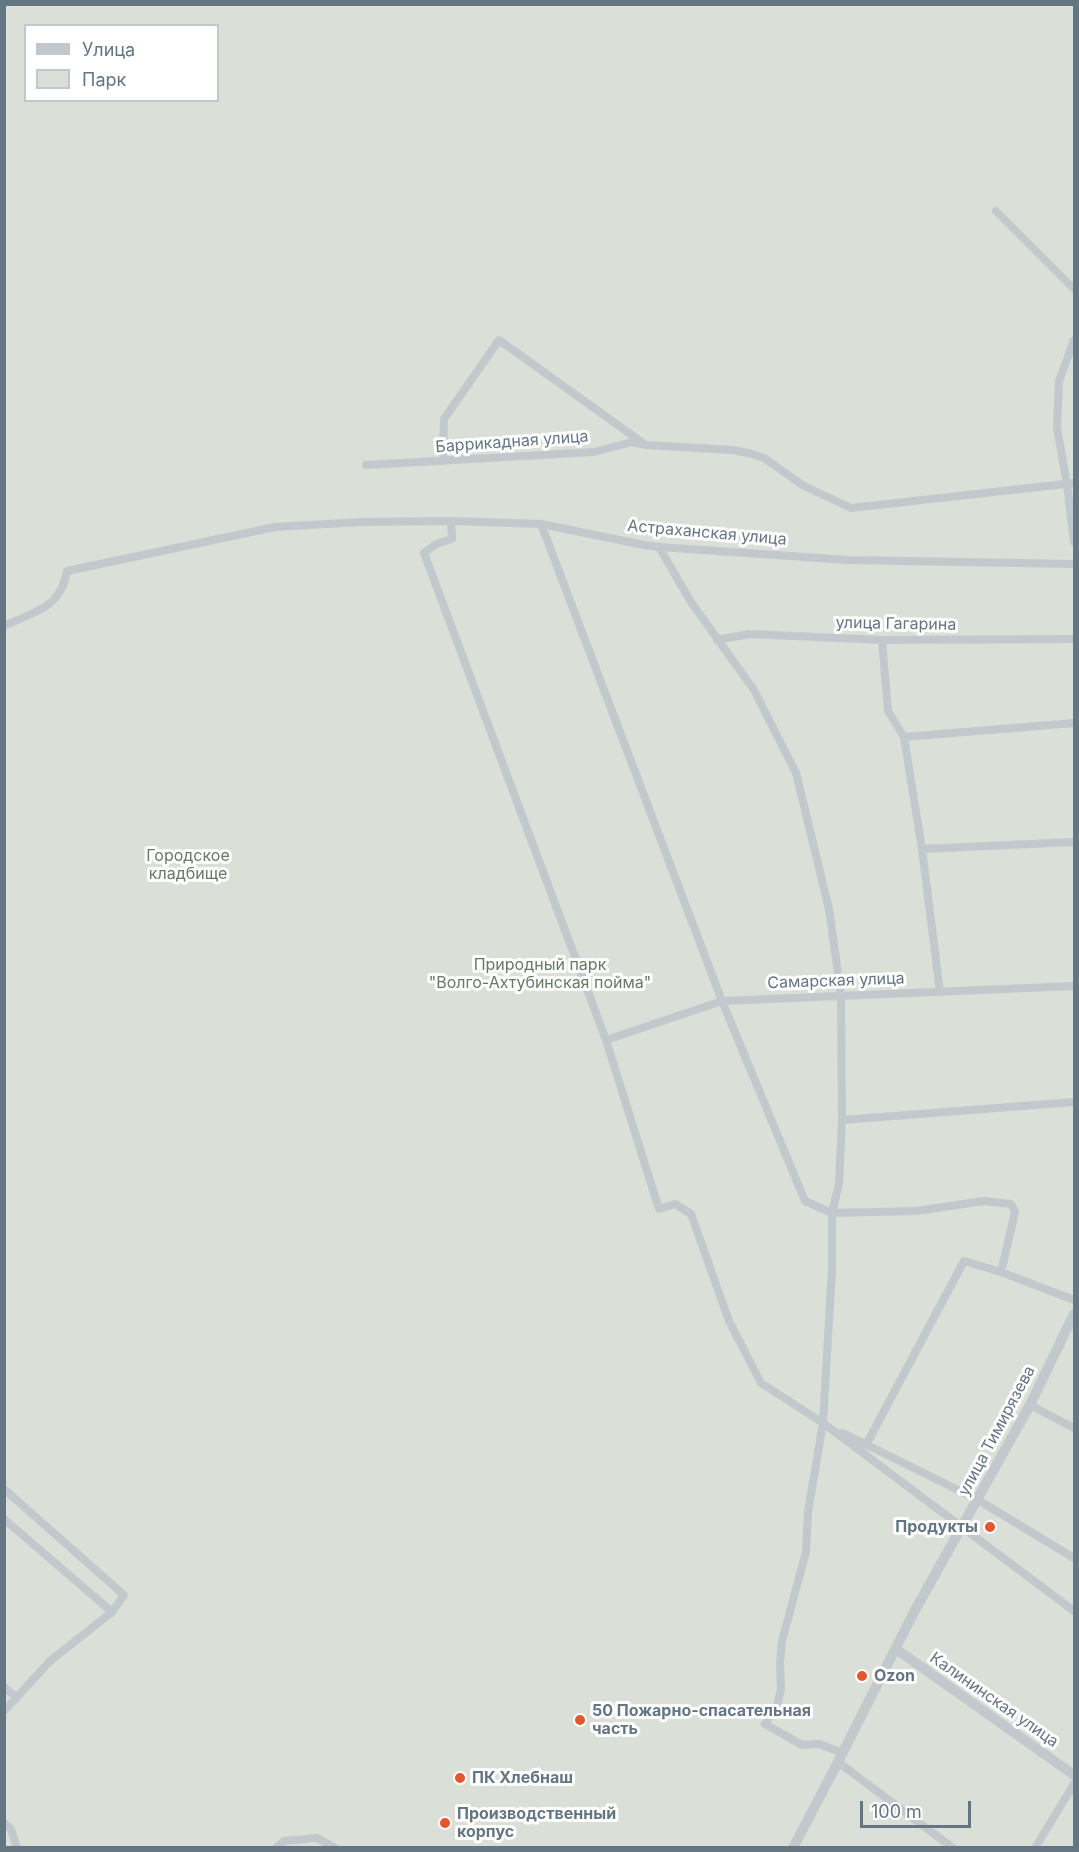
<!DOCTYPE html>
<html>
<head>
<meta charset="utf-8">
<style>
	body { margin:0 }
	#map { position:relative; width:1079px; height:1852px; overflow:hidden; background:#fafaf8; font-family:Inter,sans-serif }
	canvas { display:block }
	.frame { position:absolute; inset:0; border:6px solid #657683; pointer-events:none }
	.legend { position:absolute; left:24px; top:24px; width:195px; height:78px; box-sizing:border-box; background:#fff; border:2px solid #c1c8cd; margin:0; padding:8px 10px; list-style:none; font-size:18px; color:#657683 }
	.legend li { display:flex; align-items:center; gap:12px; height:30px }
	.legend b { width:30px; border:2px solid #c1c8cd }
	.scale { position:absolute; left:860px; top:1801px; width:111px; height:27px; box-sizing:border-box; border:3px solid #657683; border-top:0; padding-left:8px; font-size:18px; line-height:21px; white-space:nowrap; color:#657683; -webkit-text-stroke:4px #fff; paint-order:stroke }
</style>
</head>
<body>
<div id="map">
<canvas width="1079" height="1852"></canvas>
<div class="frame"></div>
<ul class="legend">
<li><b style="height:8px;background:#c3c8cc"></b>Улица</li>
<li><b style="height:16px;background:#dadfd7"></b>Парк</li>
</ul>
<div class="scale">100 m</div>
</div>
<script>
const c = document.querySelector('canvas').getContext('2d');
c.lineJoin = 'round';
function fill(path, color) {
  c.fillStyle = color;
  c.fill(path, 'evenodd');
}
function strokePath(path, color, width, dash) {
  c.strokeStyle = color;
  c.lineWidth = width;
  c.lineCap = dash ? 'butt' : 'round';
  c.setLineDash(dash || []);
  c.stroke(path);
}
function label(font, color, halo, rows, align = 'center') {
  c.font = font + ' Inter,sans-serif';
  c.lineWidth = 6;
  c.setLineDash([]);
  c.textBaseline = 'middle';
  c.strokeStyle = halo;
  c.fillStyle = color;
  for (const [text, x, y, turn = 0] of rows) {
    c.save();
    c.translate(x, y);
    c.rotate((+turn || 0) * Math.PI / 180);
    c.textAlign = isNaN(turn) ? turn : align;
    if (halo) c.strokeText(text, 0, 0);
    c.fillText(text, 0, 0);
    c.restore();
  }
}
const green = new Path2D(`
	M5,5H1074V1847L5,1848ZM26,26H218V100H26Z`);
const minor = new Path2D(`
	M996,211L1074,289
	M1074,340L1059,381L1057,428L1067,484L1074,542
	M443,461L444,419L499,340L643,443
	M366,465L594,452L632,442L646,445L733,450L752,454L764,458L804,486L851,508L1074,483
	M451,521L452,539L436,544L424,553L606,1040L659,1209L675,1204L691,1214L729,1321L761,1383L823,1423L1074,1611
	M541,524L722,1001L805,1201L832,1213L916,1211L984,1201L1011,1204L1015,1212L1001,1272
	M659,547L691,602L754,690L796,773L829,909L841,995L842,1120L839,1184L832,1213V1269L823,1423L808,1512L806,1552L782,1641L780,1663L781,1690L777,1706L765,1724L802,1745L819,1744L843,1753
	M4,626C34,611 60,610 67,571L275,527L361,522L451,521L541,524L644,545L659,547L848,560L1074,564
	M717,640L749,634L882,640L1074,639
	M882,640L888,711L904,737L922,849L940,992
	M904,737L1074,723
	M922,849L1074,842
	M606,1040L722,1001L1074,986
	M842,1120L1074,1102
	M1030,1405L1074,1428
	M843,1433L978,1500L1074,1558
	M866,1445L964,1261L1001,1272L1074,1300
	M4,1489L124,1595L112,1612L50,1661L4,1711
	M4,1519L112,1612
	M4,1687L16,1697
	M838,1762L953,1848
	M4,1823L11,1829L17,1848
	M276,1848L284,1841L317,1838L335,1848
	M1035,1848L1074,1784`);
const tertiary = new Path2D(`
	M896,1649L1074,1775
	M793,1848L838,1762L914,1612L1030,1405L1074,1314`);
const markers = [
	[990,1527,6,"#e4572e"],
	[862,1676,6,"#e4572e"],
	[580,1720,6,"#e4572e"],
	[460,1778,6,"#e4572e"],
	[445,1823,6,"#e4572e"]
];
const streetNames = [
	["Баррикадная улица",512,442,-4],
	["Астраханская улица",707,533,5],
	["улица Гагарина",896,624,1],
	["Самарская улица",836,981,-2],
	["улица Тимирязева",997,1431,-62],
	["Калининская улица",994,1700,35]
];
const parkNames = [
	["Городское",188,856],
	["кладбище",188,874],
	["Природный парк",540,965],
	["\"Волго-Ахтубинская пойма\"",540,983]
];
const poiNames = [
	["Продукты",978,1527,"right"],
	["Ozon",874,1676],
	["50 Пожарно-спасательная",592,1711],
	["часть",592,1729],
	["ПК Хлебнаш",472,1778],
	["Производственный",457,1814],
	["корпус",457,1832]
];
fill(green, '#dadfd7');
strokePath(minor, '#c3c8cc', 8);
strokePath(tertiary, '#c3c8cc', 10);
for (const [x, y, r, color] of markers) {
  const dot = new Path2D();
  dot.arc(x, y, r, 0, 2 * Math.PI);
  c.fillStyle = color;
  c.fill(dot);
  strokePath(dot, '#fff', 2);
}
label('16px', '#657683', '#fff', streetNames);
label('16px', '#687a64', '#fff', parkNames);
label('bold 16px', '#657683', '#fff', poiNames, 'left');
</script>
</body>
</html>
